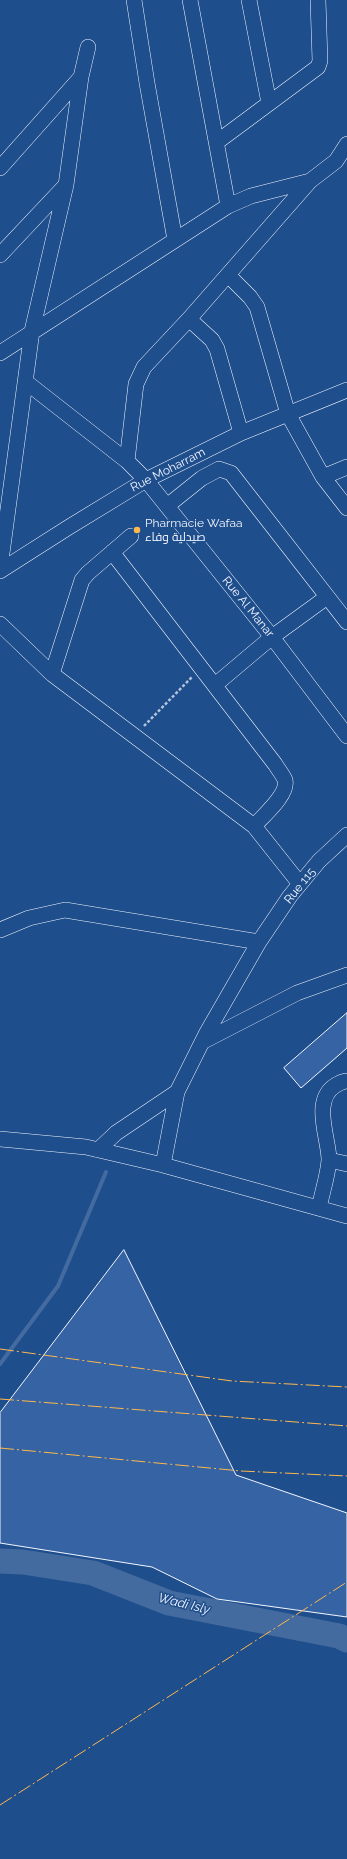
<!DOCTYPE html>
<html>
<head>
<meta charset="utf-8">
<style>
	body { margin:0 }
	canvas { display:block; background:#1f4e8c }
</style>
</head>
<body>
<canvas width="347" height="1859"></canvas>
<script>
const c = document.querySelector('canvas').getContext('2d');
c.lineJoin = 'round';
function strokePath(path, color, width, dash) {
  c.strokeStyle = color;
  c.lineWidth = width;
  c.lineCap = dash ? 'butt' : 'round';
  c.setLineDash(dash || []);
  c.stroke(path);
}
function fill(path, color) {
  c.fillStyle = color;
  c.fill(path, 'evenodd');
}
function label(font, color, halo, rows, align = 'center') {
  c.font = font + ' Raleway,Cairo,sans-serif';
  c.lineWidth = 3;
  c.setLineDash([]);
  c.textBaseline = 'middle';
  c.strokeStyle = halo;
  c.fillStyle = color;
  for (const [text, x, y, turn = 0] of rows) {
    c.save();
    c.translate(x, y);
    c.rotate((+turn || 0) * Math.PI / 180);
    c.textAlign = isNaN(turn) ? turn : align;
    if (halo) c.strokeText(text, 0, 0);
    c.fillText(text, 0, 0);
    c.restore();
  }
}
const stream = new Path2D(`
	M0,1364L58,1286L106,1172`);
const river = new Path2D(`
	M0,1561L23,1562L93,1573L169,1603L339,1636L347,1640`);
const building = new Path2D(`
	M347,1013V1048L301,1088L284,1068Z
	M124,1250L236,1475L347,1513V1617L217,1599L152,1567L0,1543V1413Z`);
const path = new Path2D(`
	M144,726L192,677`);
const minor = new Path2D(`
	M134,0L147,83L175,240
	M190,0L228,206
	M249,0L269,103
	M217,142L318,67L320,61L318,0
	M0,168L81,77
	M0,255L65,186
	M228,275L250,297L257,307L288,414L323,477L347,508
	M189,319L212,340L217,349L241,433
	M0,353L228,206L251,196L310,181
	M26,382L127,461L146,480L272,637L347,736
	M127,461L136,384L144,367L189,319L310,181L336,161L347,144
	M323,477L347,467
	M167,506L202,478L219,469L231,473L347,622
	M112,552L275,764C278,769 283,775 285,780C289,794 263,816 254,826
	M0,568L32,331L66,185L81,77L88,47
	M0,571L69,527L146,480L241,433L347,390
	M0,624L52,674L254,826L300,884
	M52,674L82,580L88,573L131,536
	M215,685L272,637L327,597
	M0,930L29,918L65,910L259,942
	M202,1042L297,993L347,975
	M0,1139L86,1147L163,1165L347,1216
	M98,1150L116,1133L177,1092
	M329,1160L347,1164
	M163,1165L177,1092L206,1034L259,942L290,896L319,861L347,835
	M319,1208C322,1193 328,1175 329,1160C329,1138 311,1100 336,1085C340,1083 342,1081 347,1081`);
const power = new Path2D(`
	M0,1349L232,1381L347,1387
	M0,1399L347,1426
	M0,1448L241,1471L347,1476
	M0,1805L347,1582`);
const markers = [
	[137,530,4,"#ffb74d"]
];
const streetNames = [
	["Rue Moharram",168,470,-27],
	["Rue Al Manar",248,607,51],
	["Rue 115",300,886,-51]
];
const poiNames = [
	["Pharmacie Wafaa",145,523],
	["صيدلية وفاء",145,537]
];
const waterNames = [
	["Wadi Isly",184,1604,14]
];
strokePath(stream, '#446ba0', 4);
strokePath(river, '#446ba0', 25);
fill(building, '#3563a3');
strokePath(building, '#f2f6ff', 1);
strokePath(minor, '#f2f6ff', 16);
strokePath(path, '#b3c4dc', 2.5, [3, 2]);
strokePath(minor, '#1f4e8c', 15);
strokePath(power, '#ffb74d', 1, [14, 3, 2, 3]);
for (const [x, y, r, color] of markers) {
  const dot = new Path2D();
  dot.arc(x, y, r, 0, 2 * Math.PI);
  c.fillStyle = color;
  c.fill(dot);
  strokePath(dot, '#1f4e8c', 1.5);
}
label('12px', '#f2f6ff', '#1f4e8c', streetNames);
label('12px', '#f2f6ff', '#1f4e8c', poiNames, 'left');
label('italic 13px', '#f2f6ff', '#1f4e8c', waterNames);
</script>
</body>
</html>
